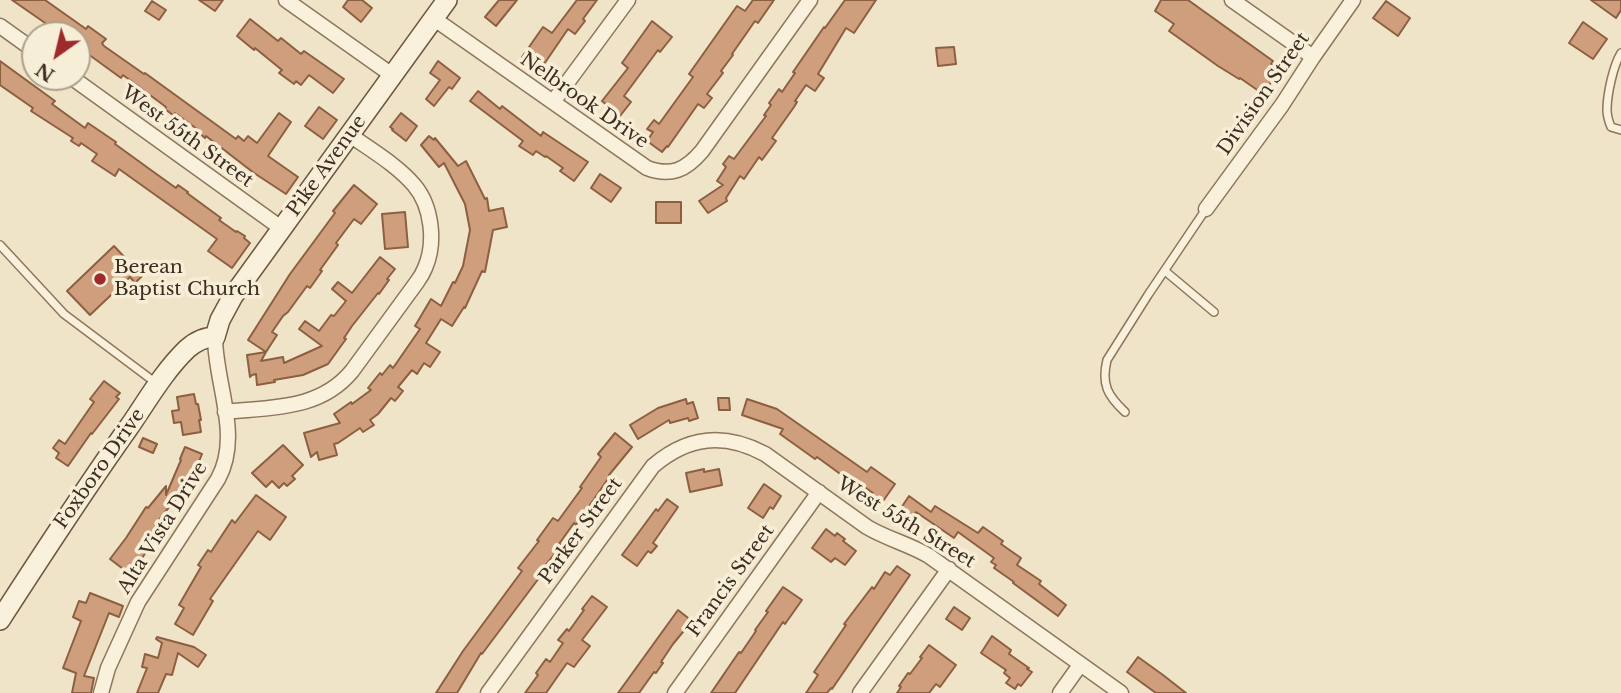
<!DOCTYPE html>
<style>
body{margin:0}
#map{position:relative;width:1621px;height:693px;overflow:hidden;background:#f0e4c8;font-family:"Libre Baskerville",serif}
canvas{display:block}
.north{position:absolute;left:21px;top:21px;width:70px;height:70px;box-sizing:border-box;background:#f7eed8;border:2px solid #ada18e;border-radius:50%;rotate:214deg;font-size:19px;font-weight:700;line-height:28px;text-align:center;color:#3d2e20}
.north::after{content:'';display:block;margin:auto;width:24px;height:32px;background:#9e2a2b;clip-path:polygon(50% 0,100% 100%,50% 72%,0 100%)}
</style>
<div id="map">
<canvas width="1621" height="693"></canvas>
<div class="north">N</div>
</div>
<script>
const context = document.querySelector('canvas').getContext('2d');
context.lineJoin = 'round';
function fill(path, color) { context.fillStyle = color; context.fill(path, 'evenodd'); }
function strokePath(path, color, width, dash) { context.strokeStyle = color; context.lineWidth = width; context.lineCap = dash ? 'butt' : 'round'; context.setLineDash(dash || []); context.stroke(path); }
function label(font, color, halo, rows, align = 'center') {
  context.font = font + ' "Libre Baskerville",serif'; context.lineWidth = 7; context.setLineDash([]); context.textBaseline = 'middle'; context.strokeStyle = halo; context.fillStyle = color; for (const [text, x, y, turn = 0] of rows) {
    context.save(); context.translate(x, y); context.rotate((+turn || 0) * Math.PI / 180); context.textAlign = isNaN(turn) ? turn : align; if (halo) context.strokeText(text, 0, 0); context.fillText(text, 0, 0); context.restore();
  }
}
const building = new Path2D(`
 M12,0H45L86,29L88,26L106,39L102,43L104,46L144,74L145,73L236,139L238,136L244,141L248,136L257,143L279,113L291,122L268,156L298,177L286,194L254,173L206,136L205,138L196,130L197,129L175,113L174,116L165,109L166,107L123,75L121,78L77,46V35H56L46,28L48,25Z
 M199,0H223L215,11Z
 M348,0H362L372,8L361,22L343,7Z
 M499,0H517L496,26L485,17Z
 M577,0H597L583,19L585,21L575,34L568,29L540,70L522,57L543,27L552,33Z
 M753,0H774L758,23L755,21L732,54L733,55L721,71L723,73L707,94L712,98L704,108L698,104L668,147L667,146L662,152L647,141L653,132L647,129L654,120L659,124L693,77L689,74L737,6L745,11Z
 M845,0H876L854,33L846,28L818,74L824,78L815,91L806,85L795,101L797,102L794,107L772,138L776,141L762,160L759,157L744,179L740,176L726,198L727,201L708,213L699,201L723,185L717,181L726,167L723,164L729,156L734,159L766,116L764,115L771,105L769,103L779,89L782,92L795,73L793,72L824,27L825,28Z
 M1161,0H1188L1273,61L1271,64L1280,70L1263,94L1240,78L1239,79L1218,66L1169,31L1174,24L1155,11Z
 M1591,0H1621V10L1616,18Z
 M152,1L166,10L159,20L145,11Z
 M1386,1L1410,18L1398,36L1373,18Z
 M250,19L278,41L281,38L301,54L304,51L344,79L333,93L309,75L301,85L296,81L294,84L279,73L282,70L255,48L254,50L237,36Z
 M652,21L672,37L660,52L658,50L624,96L631,102L620,116L602,101L628,68L622,63Z
 M1583,22L1607,39L1593,59L1569,43Z
 M954,47L956,64L938,66L936,48Z
 M0,61L55,101L52,104L85,128L88,123L116,142L115,144L155,173L176,188L178,185L188,192L187,193L221,218L219,220L236,232L237,231L245,236L244,238L250,243L232,268L208,251L217,239L119,169L115,176L92,161L97,154L81,143L79,146L71,141L73,138L31,111L33,108L0,85Z
 M438,61L460,78L452,89L449,87L434,106L426,99L440,80L430,73Z
 M478,91L500,109L502,106L541,136L543,132L588,162L574,181L560,171L563,168L546,156L545,157L536,151L533,155L519,146L523,141L470,101Z
 M319,107L337,120L323,139L305,126Z
 M401,113L417,126L406,141L392,130L393,129L390,127Z
 M429,136L434,140L435,138L458,166L466,161L485,199L487,198L489,211L503,208L507,227L493,230L485,272L482,271L465,308L464,307L452,326L441,319L426,343L440,352L430,367L424,363L417,374L412,370L398,387L403,391L395,401L391,398L378,414L370,420L374,425L363,432L360,428L338,443L334,444L337,455L319,460L317,452L311,457L304,433L340,423L334,414L351,402L352,404L371,390L368,388L380,373L382,375L390,365L393,368L420,329L415,326L431,299L441,306L453,282L455,283L463,266L470,230L465,204L444,163L439,167L421,145Z
 M600,174L621,188L611,202L591,188Z
 M354,185L377,204L361,224L354,219L336,243L338,245L320,270L322,271L310,288L307,286L288,312L283,316L272,332L277,335L266,352L248,340L290,274L335,213L333,211Z
 M656,202H681V223H656Z
 M405,212L408,247L385,249L382,214Z
 M114,246L142,276L135,283L130,277L90,315L67,291Z
 M380,257L395,269L387,279L389,280L379,294L378,293L352,326L344,338L346,339L328,364L303,375L274,380L275,382L257,385L256,374L252,375L250,377L247,355L266,352L261,361L283,357L284,363L322,346L299,329L305,321L319,331L331,315L334,316L346,301L332,289L338,282L352,293Z
 M104,381L120,393L116,397L119,399L92,434L91,433L68,466L56,458L59,453L53,448L59,440L65,444L94,402L90,399Z
 M194,394L196,404H198L201,420H199L201,432L183,435L181,422L174,423L172,411L179,410L177,397Z
 M718,398H729L730,410H719Z
 M686,399L687,404L693,402L698,418L689,421L688,418L670,423L669,420L638,439L630,425L658,408Z
 M747,399L777,409L867,472L871,467L895,484L881,504L870,496L873,493L856,481L854,484L817,457L815,459L780,434L783,429L742,415Z
 M615,433L632,447L609,475L610,476L576,525L574,523L559,544L562,545L540,572L542,574L482,654L481,653L457,693H436L463,651L522,571L518,568L539,541L537,540L553,518L558,521L582,488L580,487L601,457L598,454Z
 M143,438L157,444L153,453L139,447Z
 M283,445L303,465L292,476L295,479L287,486L284,483L279,488L272,481L266,487L252,473Z
 M185,447L202,454L192,479L161,517L142,549L146,552L131,575L110,559L126,538L146,507L148,508L166,486V495L181,460L180,459Z
 M704,469V472L719,469L722,485L690,492L686,473Z
 M764,484L781,496L773,509L770,507L763,518L748,508Z
 M256,495L286,517L270,540L258,531L210,599L213,601L193,635L175,624L184,608L179,605L201,567L198,565L208,550L211,552L232,520L235,523Z
 M909,496L931,512L935,506L978,533L983,527L1003,541L1001,544L1021,558L1017,565L1041,581L1039,584L1066,605L1058,616L1013,583L1014,582L994,568L996,565L991,562L994,558L958,532L954,538L916,512L911,519L899,511Z
 M667,499L678,507L653,543L657,546L651,553L648,551L637,566L622,555L656,509L658,511Z
 M826,529L835,536L837,533L845,539L843,541L856,551L845,565L835,558L831,562L812,548Z
 M897,566L910,575L832,689L831,688L827,693H806L818,675L814,672L846,625L844,624L872,587L874,589L885,572L890,575Z
 M783,587L802,600L785,624L783,622L735,693H711L739,652L741,653L756,631L755,630L768,612L766,611Z
 M90,593L123,606L119,617L109,613L84,676L94,678L91,693H72L76,673L63,668L81,621L73,617L79,601L86,603Z
 M592,596L607,607L582,640L590,646L574,667L567,663L546,693H525L538,675L536,673L546,659L550,662L563,643L558,640L567,629L569,631L584,610L582,609Z
 M954,607L970,618L962,630L946,619Z
 M678,610L692,621L673,644L661,662L663,663L656,673L654,672L639,693H618Z
 M992,636L1011,650L1009,654L1029,668L1027,669L1032,672L1021,686L1018,684L1015,689L1006,683L1010,678L1004,673L1006,670L981,653Z
 M157,637L194,647L206,655L198,667L178,653L172,675L166,674L158,693H137L147,668L142,667L145,654L158,658L162,643L156,639Z
 M929,645L956,665L940,687L936,684L929,693H897L901,687L899,686L908,673L910,674L922,658L920,657Z
 M1138,657L1163,675L1186,693H1156L1127,672Z`);
const lane = new Path2D(`
 M1621,53C1613,66 1607,95 1607,110C1607,116 1609,122 1611,127L1621,130
 M0,245L64,314L156,383
 M1165,271L1214,312
 M1125,412C1108,396 1101,385 1107,360L1148,295L1206,209`);
const street = new Path2D(`
 M286,0L392,75
 M1232,0L1313,57
 M433,18L647,168C671,177 686,170 702,151L810,0
 M0,26L35,51
 M71,77L281,228
 M553,102L628,0
 M1206,209L1282,105L1313,57L1353,0
 M225,412C272,407 320,410 352,371L417,282C420,278 423,273 425,268C436,243 432,206 414,185C397,165 371,150 350,135
 M101,693L108,668L138,602L218,479C242,436 215,383 215,337
 M488,693L653,466C688,436 724,432 765,454L867,527C887,539 909,544 929,556L1121,693
 M675,693L819,492
 M860,693L949,569
 M1060,693L1080,665`);
const secondary = new Path2D(`
 M0,620C42,555 84,490 129,427C147,401 164,371 187,349C196,341 204,337 215,337L220,320L233,296L447,0`);
const markers = [
 [100,279,7,"#9e2a2b"]
];
const streetNames = [
 ["Division Street",1264,94,-55],
 ["Nelbrook Drive",584,101,35],
 ["West 55th Street",187,137,36],
 ["Pike Avenue",327,166,-54],
 ["Foxboro Drive",100,469,-55],
 ["West 55th Street",906,523,31],
 ["Alta Vista Drive",163,528,-58],
 ["Parker Street",581,531,-54],
 ["Francis Street",731,581,-54]
];
const poiNames = [
 ["Berean",114,268],
 ["Baptist Church",114,290]
];
fill(building, '#cf9f7d');
strokePath(building, '#8d5f41', 2);
strokePath(lane, '#8d765c', 10);
strokePath(street, '#8d765c', 17);
strokePath(secondary, '#6f573f', 22);
strokePath(lane, '#faf1dc', 7);
strokePath(street, '#faf1dc', 14);
strokePath(secondary, '#faf1dc', 19);
for (const [x, y, r, color] of markers) { const dot = new Path2D(); dot.arc(x, y, r, 0, 2 * Math.PI); context.fillStyle = color; context.fill(dot); strokePath(dot, '#f7eed8', 2.5); }
label('19px', '#3d2e20', '#f7eed8', streetNames);
label('19px', '#3d2e20', '#f7eed8', poiNames, 'left');
</script>
